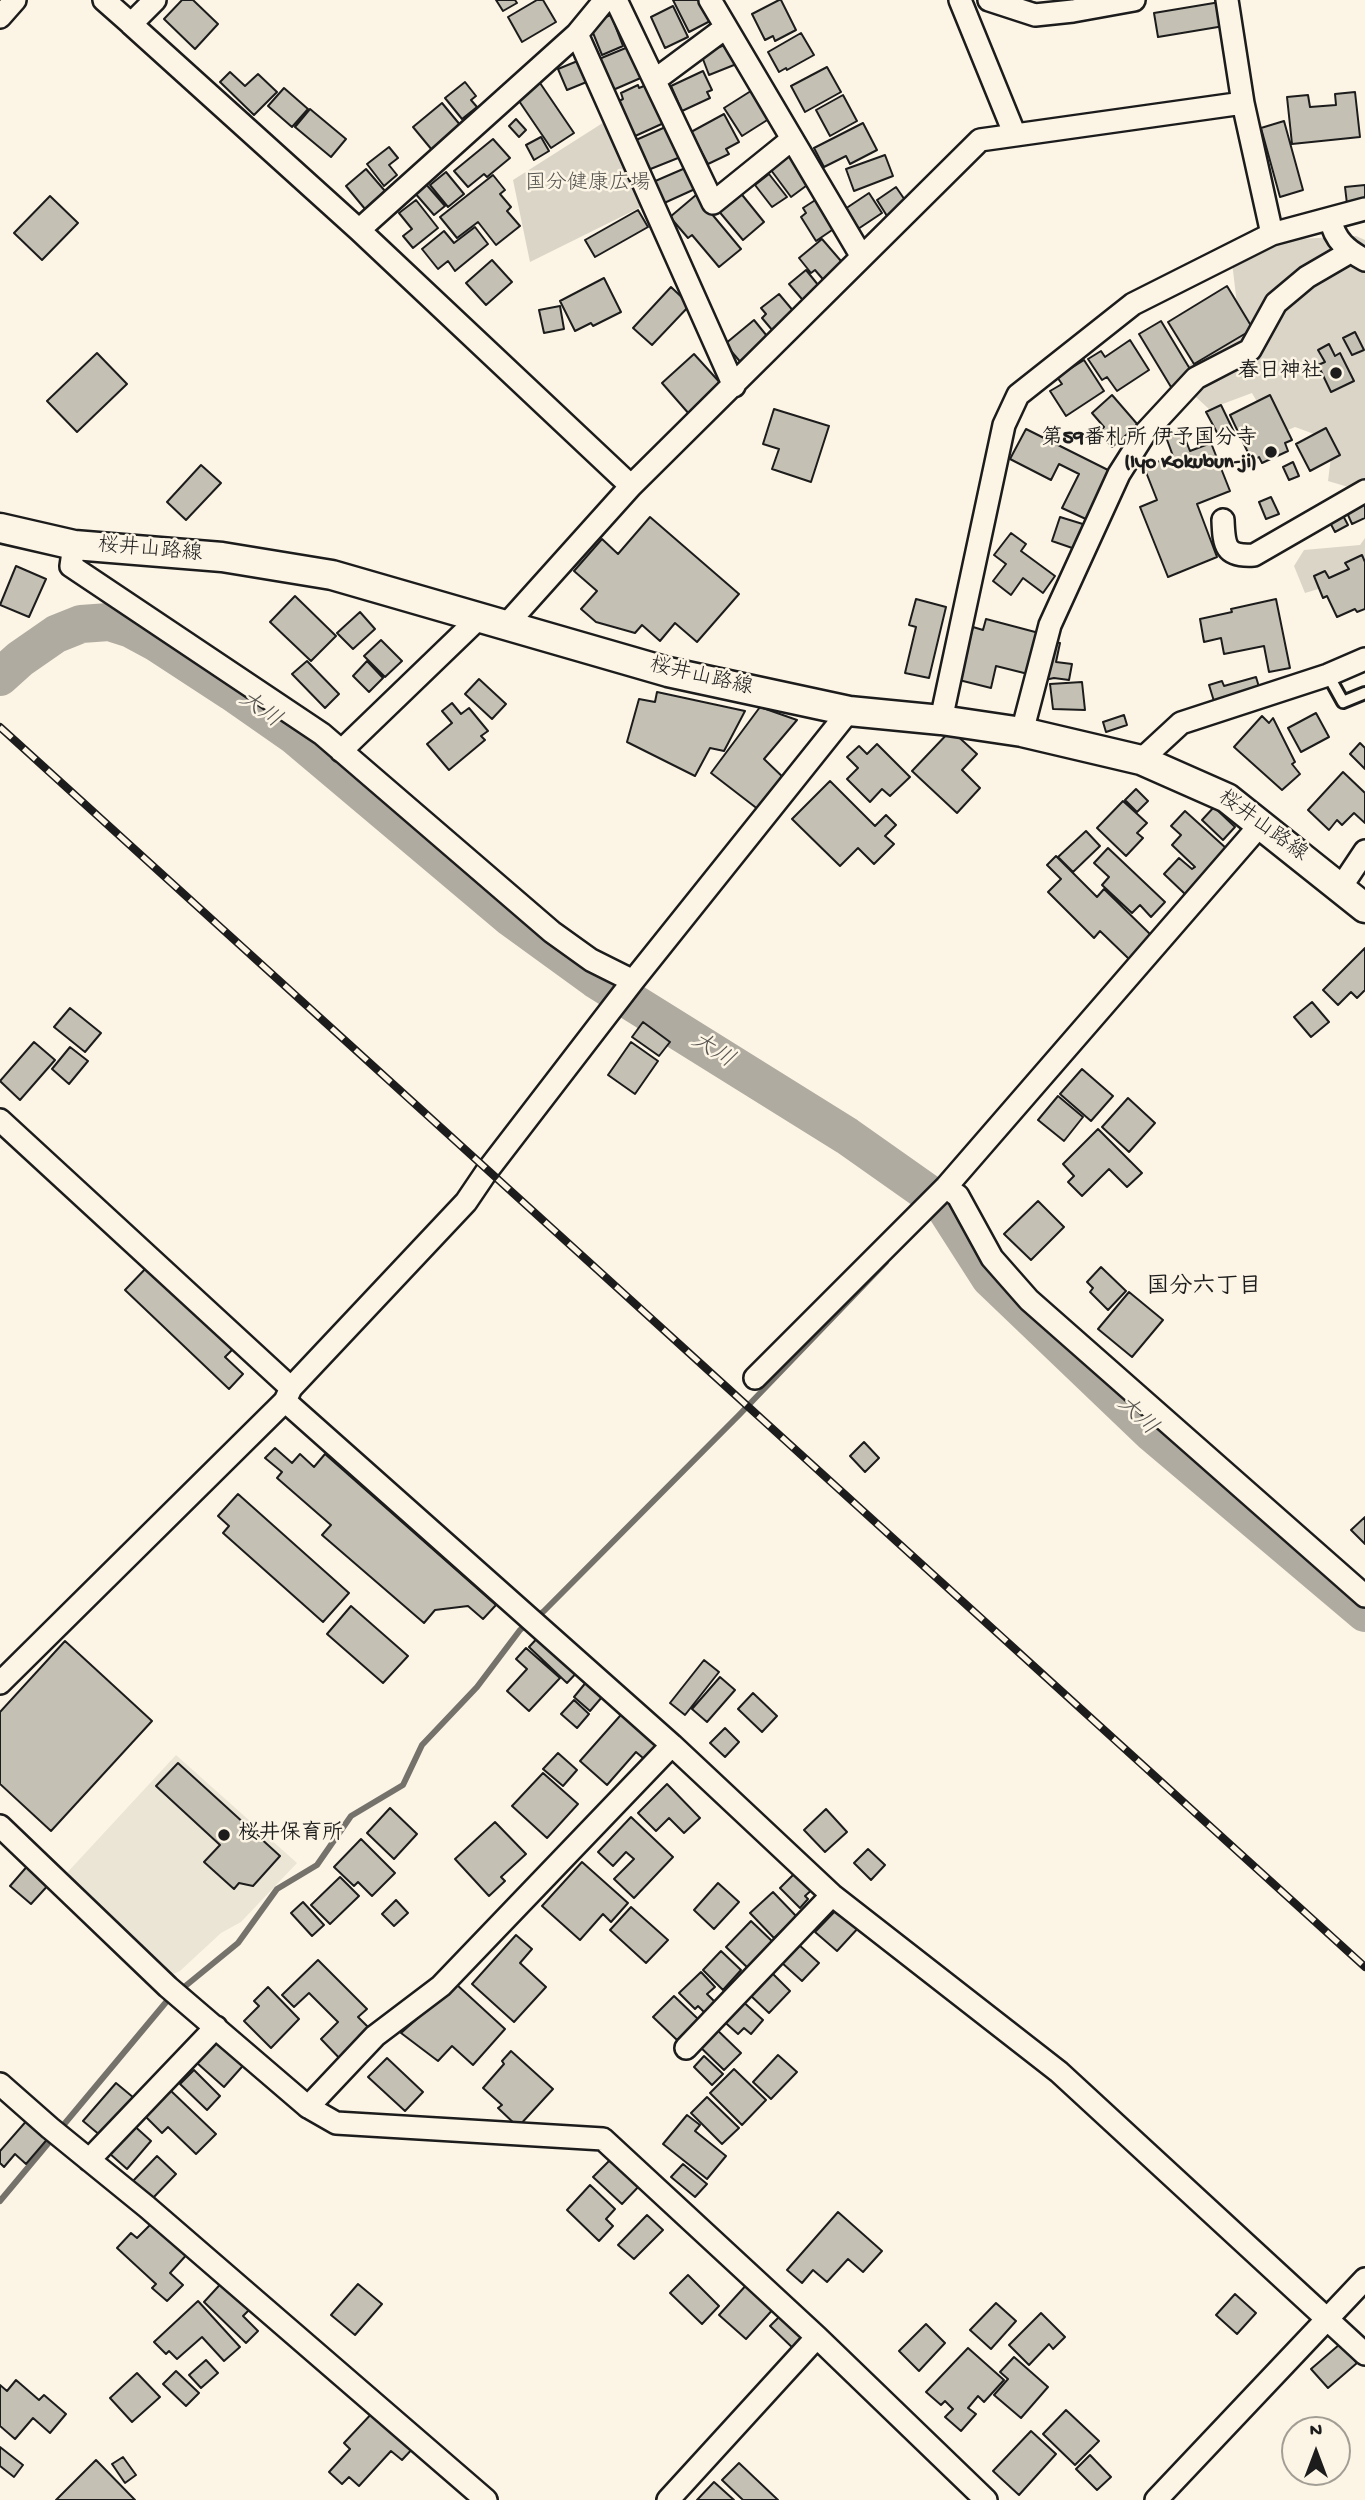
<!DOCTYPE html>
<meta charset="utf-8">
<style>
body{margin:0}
#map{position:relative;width:1365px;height:2500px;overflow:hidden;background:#fcf5e5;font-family:"Gochi Hand",sans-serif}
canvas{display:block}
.north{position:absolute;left:1281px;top:2416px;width:70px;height:70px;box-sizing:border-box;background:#fcf5e5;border:2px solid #a29e95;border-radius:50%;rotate:0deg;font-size:19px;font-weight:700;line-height:28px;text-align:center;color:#1c1c1c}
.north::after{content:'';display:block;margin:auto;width:24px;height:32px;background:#1c1c1c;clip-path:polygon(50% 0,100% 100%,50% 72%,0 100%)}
</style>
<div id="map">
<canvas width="1365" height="2500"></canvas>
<div class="north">N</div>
</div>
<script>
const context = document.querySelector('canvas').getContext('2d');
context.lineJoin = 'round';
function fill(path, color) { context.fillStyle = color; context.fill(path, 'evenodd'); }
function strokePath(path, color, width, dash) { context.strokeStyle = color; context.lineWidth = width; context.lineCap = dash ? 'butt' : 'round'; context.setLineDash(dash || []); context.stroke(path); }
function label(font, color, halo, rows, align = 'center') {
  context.font = font + ' "Gochi Hand","Klee One",sans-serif'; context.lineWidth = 5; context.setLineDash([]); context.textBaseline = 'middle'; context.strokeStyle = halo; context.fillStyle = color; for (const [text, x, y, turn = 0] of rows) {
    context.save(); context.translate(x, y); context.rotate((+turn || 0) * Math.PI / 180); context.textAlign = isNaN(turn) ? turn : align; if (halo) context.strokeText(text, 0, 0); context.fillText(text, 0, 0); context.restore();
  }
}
const built = new Path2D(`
 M176,1755L297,1863L241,1922L221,1933L180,1971L169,1976L65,1875Z`);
const green = new Path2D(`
 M609,119L647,204L530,262L513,180Z
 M1356,236L1365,240V492L1328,481L1333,441L1295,427L1276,435L1252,393L1209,409L1173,376L1240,330L1232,262L1279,240Z
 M1365,538V575L1305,593L1294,566L1304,550L1360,545Z`);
const stream = new Path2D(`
 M0,2201L167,2001L238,1943L277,1889L317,1865L351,1816L403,1785L422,1745L477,1687L520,1630L544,1611L739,1415L886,1262`);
const river = new Path2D(`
 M0,677L20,659L56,634L81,624L109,622L131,629L157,643L232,692L295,736L511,918L595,979L847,1136L942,1203L990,1278L1152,1433L1365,1613`);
const building = new Path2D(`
 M182,0H193L218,24L195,49L164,19Z
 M496,0H515L517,3L503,11Z
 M537,0H543L556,22L522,42L508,17Z
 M673,0H707L716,18L689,32Z
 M779,0H781L796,30L775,41L773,36L765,40L752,14Z
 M1220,2L1224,26L1158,37L1154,13Z
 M673,6L688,37L665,48L651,17Z
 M611,15L623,46L602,55L589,23Z
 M801,33L814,55L787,70L786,68L779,72L768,52Z
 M730,43L739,63L709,75L701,54Z
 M633,45L643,77L613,90L599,59Z
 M580,60L589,81L567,90L558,69Z
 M827,67L841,92L805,112L791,86Z
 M703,71L712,90L707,92L710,98L682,111L671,86Z
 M230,72L245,86L258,74L277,92L254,115L220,82Z
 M465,82L476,96L471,100L477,107L462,119L445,98Z
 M540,83L574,133L551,148L517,98Z
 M649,84L666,122L633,137L617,102L623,99L621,93L638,85L639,88Z
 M284,88L308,109L292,127L268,106Z
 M754,89L772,117L742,136L724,108Z
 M1355,92L1360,137L1292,144L1287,97L1308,95L1310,107L1336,105L1335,94Z
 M843,95L857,121L830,136L816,110Z
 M442,103L461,126L432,150L413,127Z
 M310,109L346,139L331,157L295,127Z
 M724,114L739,142L726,149L729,154L708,164L691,132Z
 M516,119L526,130L519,137L509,126Z
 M1284,121L1303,190L1280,197L1261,128Z
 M863,123L877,150L850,164L846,156L824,167L814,148Z
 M670,125L683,156L648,170L636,140Z
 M541,137L549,151L534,160L526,145Z
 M493,139L510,158L487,177L484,174L468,187L454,171Z
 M389,147L398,158L389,165L397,175L384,186L367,164Z
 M790,155L810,183L791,197L768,166L780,162Z
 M885,155L893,176L854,191L846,169Z
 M690,166L695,189L662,204L653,182Z
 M366,169L385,191L365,209L346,186Z
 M446,172L464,194L448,207L430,185Z
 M769,174L787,197L772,207L755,185Z
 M493,175L505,190L500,194L511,207L507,211L520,226L496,245L478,222L457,238L440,217Z
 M425,183L445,206L434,215L414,192Z
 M1365,185V203L1347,204L1345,187Z
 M896,187L907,203L887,216L877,200Z
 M739,191L764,222L743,240L717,209Z
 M869,193L882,213L858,229L845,209Z
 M696,195L741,249L719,267L692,235L688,238L670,217Z
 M50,196L78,223L42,260L14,233Z
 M820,197L838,226L816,241L801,217L806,213L803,208Z
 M416,200L438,228L413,248L403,236L412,229L399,213Z
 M638,210L648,227L595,257L585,240Z
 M475,227L488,244L455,271L448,261L438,269L422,249L444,231L454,243Z
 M822,239L847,268L827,284L815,270L811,273L799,258Z
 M492,260L512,282L486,305L466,283Z
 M806,270L823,291L807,305L789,284Z
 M604,278L621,312L593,326L591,323L575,331L560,301Z
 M1227,286L1253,329L1194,364L1168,322Z
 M671,287L690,305L652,345L633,328Z
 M779,294L800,319L778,337L762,318L766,314L761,308Z
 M560,306L564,329L544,333L539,310Z
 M754,320L771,341L743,365L725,344Z
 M1161,321L1193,374L1171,387L1139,334Z
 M1355,332L1364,350L1352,355L1343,338Z
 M1130,340L1149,370L1117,391L1107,377L1102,380L1088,359L1101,351L1105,357Z
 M1329,344L1335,356L1340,353L1354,381L1331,392L1318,365L1325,362L1318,350Z
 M97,353L127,384L77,432L47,401Z
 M694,354L723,386L690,415L662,383Z
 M1084,360L1104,391L1066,416L1050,391L1062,384L1057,377Z
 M1112,395L1138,425L1112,447L1099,432L1104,427L1092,413Z
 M1270,395L1292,440L1285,443L1288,451L1262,463L1259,457L1252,461L1230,415Z
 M1221,405L1235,434L1221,440L1206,412Z
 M774,409L829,426L811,482L772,469L779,449L763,444Z
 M1326,428L1340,455L1310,471L1296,444Z
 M1026,429L1112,472L1088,520L1062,508L1079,474L1059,464L1051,480L1010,459Z
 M1182,431L1190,451L1211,443L1230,491L1197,504L1217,557L1168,577L1140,507L1157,500L1144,467L1173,456L1166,437Z
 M1293,462L1299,476L1289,480L1283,467Z
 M201,465L221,483L186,520L167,502Z
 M1365,496V518L1352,524L1344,506Z
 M1271,497L1279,514L1266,519L1259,502Z
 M1339,508L1348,525L1335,532L1326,515Z
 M650,517L739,594L697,642L675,623L660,641L642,625L635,633L596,622L581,609L597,591L574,571L602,539L618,554Z
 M1060,517L1086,525L1078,550L1052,541Z
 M1011,533L1026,544L1021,551L1055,576L1043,593L1023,578L1011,595L993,581L1006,564L994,555Z
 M1362,555L1365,562V609L1357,612L1355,609L1337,617L1327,596L1323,598L1314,576L1325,571L1329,578L1349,569L1345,563Z
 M16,566L46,579L29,617L0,605Z
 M295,596L336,636L311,661L270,622Z
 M916,599L946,607L929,678L905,673L916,627L909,625Z
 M1276,599L1290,668L1269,672L1264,646L1224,654L1221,638L1204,642L1200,619L1232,612L1231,609Z
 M360,612L375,629L353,649L337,633Z
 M986,619L1039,633L1028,674L996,666L991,688L959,680L973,627L983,630Z
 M381,640L402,661L385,677L364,656Z
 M1047,641L1060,643L1056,662L1072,664L1069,680L1054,678L1040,681Z
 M307,661L339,694L325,708L292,674Z
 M367,661L383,678L369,692L353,676Z
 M1256,677L1262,697L1217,711L1209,685L1222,681L1224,686Z
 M479,679L506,704L492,719L465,694Z
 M1082,682L1085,710L1053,709L1050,684Z
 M657,692L745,711L724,751L710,748L695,776L627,742L639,699L655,702Z
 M452,703L461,714L469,708L488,731L481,736L485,740L449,770L427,744L452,723L442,711Z
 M760,707L797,720L764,759L787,781L759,810L711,773Z
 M1316,713L1329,737L1301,752L1288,728Z
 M1124,715L1127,725L1106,732L1103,722Z
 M1262,716L1269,723L1273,718L1295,762L1292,764L1300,774L1282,790L1234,747Z
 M951,730L977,754L962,770L980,788L957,813L912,771Z
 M1360,743L1365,748V769L1350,754Z
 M877,744L910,777L890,796L882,789L870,802L847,779L858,768L847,757L859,746L867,754Z
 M1343,772L1365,793V823L1354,813L1342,825L1337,820L1329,830L1308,810Z
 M830,781L875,826L886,815L896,825L885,836L894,844L874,864L858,848L840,866L792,819Z
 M1136,789L1148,801L1137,812L1125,800Z
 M1123,801L1147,823L1137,833L1143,838L1126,856L1097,828Z
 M1214,807L1235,827L1223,840L1202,820Z
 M1185,811L1227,849L1185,894L1164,874L1179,858L1192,869L1195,867L1172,845L1181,835L1171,826Z
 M1086,831L1100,846L1073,872L1058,857Z
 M1108,848L1165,902L1151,917L1140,905L1132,913L1102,885L1109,877L1094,863Z
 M1056,856L1097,897L1104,889L1152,936L1129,959L1100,931L1094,938L1048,892L1061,879L1047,865Z
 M1365,948V990L1357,998L1351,992L1338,1005L1323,990Z
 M1312,1002L1329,1022L1311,1037L1294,1017Z
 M70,1008L101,1033L85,1052L54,1027Z
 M643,1022L670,1042L659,1056L632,1037Z
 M34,1042L55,1060L20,1100L0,1081Z
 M631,1042L658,1061L635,1094L608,1075Z
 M70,1047L88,1061L69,1084L52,1069Z
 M1082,1069L1113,1096L1091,1121L1060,1094Z
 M1058,1096L1083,1117L1064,1141L1038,1120Z
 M1128,1098L1155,1123L1129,1152L1102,1127Z
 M1098,1129L1142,1173L1127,1187L1109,1169L1082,1196L1068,1182L1074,1176L1063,1164Z
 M1038,1201L1064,1227L1031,1260L1004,1234Z
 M149,1265L235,1347L225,1357L243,1374L229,1389L125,1290Z
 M1101,1267L1126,1291L1108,1310L1090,1292L1093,1288L1087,1282Z
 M1129,1292L1163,1320L1132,1357L1098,1329Z
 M864,1442L879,1458L865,1472L850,1456Z
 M275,1448L292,1463L300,1454L314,1467L325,1454L496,1605L483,1619L468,1606L435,1610L424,1623L322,1535L331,1525L277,1478L282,1472L265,1458Z
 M238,1494L349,1593L323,1622L223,1533L229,1526L218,1516Z
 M1365,1517V1544L1351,1530Z
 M351,1606L408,1656L383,1683L327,1634Z
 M543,1632L581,1668L567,1683L529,1647Z
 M65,1641L152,1721L51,1831L0,1784V1712Z
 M526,1648L560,1678L529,1711L507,1691L527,1669L516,1659Z
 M704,1660L719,1672L685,1715L670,1703Z
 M592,1675L608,1690L590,1711L574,1697Z
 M720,1677L735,1690L707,1722L692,1709Z
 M753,1693L777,1716L762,1732L738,1709Z
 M574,1700L589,1714L577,1728L561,1714Z
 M627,1708L668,1745L650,1764L636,1752L607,1785L580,1761Z
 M725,1728L739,1742L725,1757L710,1743Z
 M558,1753L577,1770L563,1786L543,1769Z
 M178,1763L280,1856L253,1886L239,1883L234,1889L204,1862L220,1845L156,1786Z
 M543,1773L578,1804L547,1838L512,1806Z
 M667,1784L700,1818L684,1833L669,1818L656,1831L638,1813Z
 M390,1808L417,1834L394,1859L367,1833Z
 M826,1809L847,1832L825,1852L804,1830Z
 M631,1817L673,1857L634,1898L614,1879L634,1859L626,1852L613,1866L598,1852Z
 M495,1822L526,1854L501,1877L505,1881L489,1896L455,1859Z
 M361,1839L395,1873L372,1896L358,1882L354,1886L334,1867Z
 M868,1849L885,1865L871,1880L854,1863Z
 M582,1862L628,1903L611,1922L603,1914L580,1940L542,1906Z
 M30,1863L51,1882L31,1904L10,1886Z
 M799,1869L816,1886L805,1896L808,1899L800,1908L780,1888Z
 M340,1877L359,1896L330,1924L311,1905Z
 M718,1883L739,1902L714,1929L694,1910Z
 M773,1892L797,1917L774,1938L750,1913Z
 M396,1900L408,1913L394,1926L382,1914Z
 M303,1902L324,1925L312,1936L291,1913Z
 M631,1907L668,1940L646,1963L610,1930Z
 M839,1907L860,1926L837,1951L815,1932Z
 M751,1921L774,1943L749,1969L726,1947Z
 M516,1935L532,1949L520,1963L546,1987L514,2022L472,1984Z
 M798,1944L819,1963L802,1981L781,1962Z
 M721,1951L741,1970L723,1990L703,1970Z
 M318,1960L367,2009L358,2017L375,2034L345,2064L321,2039L338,2022L309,1993L294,2007L282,1995Z
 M770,1971L790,1991L769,2013L749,1994Z
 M701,1972L715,1987L707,1994L717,2004L707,2015L698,2006L695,2009L679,1993Z
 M456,1984L505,2029L473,2065L452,2046L438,2061L401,2033Z
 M268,1987L299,2019L271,2048L244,2021L259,2006L254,2001Z
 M674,1996L698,2019L677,2040L653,2017Z
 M738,1997L763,2020L751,2034L744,2028L738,2034L719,2017Z
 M712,2025L741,2053L724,2070L695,2042Z
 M221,2036L248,2060L224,2087L197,2063Z
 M511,2051L553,2089L518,2127L498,2108L502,2105L483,2088L504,2064L502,2061Z
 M778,2055L797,2072L771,2099L753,2082Z
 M704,2056L723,2074L712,2085L694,2067Z
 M387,2058L423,2092L405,2111L368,2077Z
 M734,2069L766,2100L742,2125L710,2093Z
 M194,2070L220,2096L207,2110L180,2084Z
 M116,2083L134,2098L101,2136L83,2121Z
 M170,2090L216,2134L196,2154L168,2127L162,2133L145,2116Z
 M707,2097L739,2128L722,2144L691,2113Z
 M687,2115L700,2125L695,2131L726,2156L707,2179L663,2144Z
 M29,2118L50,2136L26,2164L15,2154L4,2167L0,2163V2151Z
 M130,2122L151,2141L127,2169L109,2153Z
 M157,2156L176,2174L152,2199L133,2181Z
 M614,2156L642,2183L622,2204L593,2177Z
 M683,2164L707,2184L695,2197L671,2177Z
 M590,2185L615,2209L606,2219L613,2226L599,2241L567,2210Z
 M838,2212L882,2251L863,2272L848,2259L827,2282L813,2270L802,2283L787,2270Z
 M647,2215L663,2230L634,2259L618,2245Z
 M151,2224L160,2232L165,2227L190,2251L170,2273L183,2285L167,2301L152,2288L156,2284L117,2248L131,2233L137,2238Z
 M688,2275L719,2306L702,2324L670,2293Z
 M227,2277L255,2304L243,2316L258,2331L246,2343L204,2302Z
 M749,2282L776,2306L746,2339L719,2315Z
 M358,2284L382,2304L355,2335L331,2315Z
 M1235,2294L1256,2313L1237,2334L1216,2315Z
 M198,2301L240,2347L224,2361L202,2337L177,2359L169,2351L166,2354L154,2342Z
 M996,2303L1016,2321L991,2349L970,2330Z
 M785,2311L812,2336L797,2352L770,2326Z
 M1041,2313L1065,2337L1053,2349L1049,2344L1029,2365L1009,2345Z
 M926,2324L945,2343L919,2371L899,2351Z
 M1340,2344L1357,2363L1328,2388L1311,2369Z
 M968,2348L1004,2380L984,2402L978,2396L968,2408L976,2414L961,2431L945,2417L953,2409L945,2401L941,2405L926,2392Z
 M1014,2357L1048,2387L1021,2418L994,2395L1008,2379L1000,2372Z
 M206,2360L218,2373L201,2388L189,2375Z
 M176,2371L199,2393L186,2406L163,2384Z
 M137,2373L160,2397L132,2422L110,2398Z
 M16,2380L39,2400L44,2395L66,2414L50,2433L33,2418L15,2439L0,2426V2385L7,2391Z
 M375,2410L415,2446L402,2460L391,2451L359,2486L349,2477L342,2484L329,2472L350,2449L344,2443Z
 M1066,2410L1099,2441L1075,2465L1043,2434Z
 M1031,2431L1056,2454L1019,2495L993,2471Z
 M0,2447L23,2465L14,2477L0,2466Z
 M1090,2455L1111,2477L1097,2490L1076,2469Z
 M123,2457L136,2475L125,2483L112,2464Z
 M96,2460L135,2500H56Z
 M739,2463L778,2500H743L722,2480Z
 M714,2482L734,2500H697Z`);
const lane = new Path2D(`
 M1328,675L1343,702L1365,693`);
const street = new Path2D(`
 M104,0L138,30
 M155,0L131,24L359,230L631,486
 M616,0L713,203L791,140
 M710,0L862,257
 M960,0L1015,135
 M989,0L1035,15L1073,11L1134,0
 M1227,0L1243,103L1272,234
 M0,17L15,0
 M577,34L734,386
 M655,80L725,28
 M1331,220C1334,240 1348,251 1365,260
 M359,230L577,34L605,0
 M1223,520C1224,546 1225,557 1254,555L1365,491
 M74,545L71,566L322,734L552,932L591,960L633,981
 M507,624L631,486L980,140L1243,103
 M941,720L1004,425L1018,395L1133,304L1272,234L1365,209
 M1022,732L1050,625L1119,474L1145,433L1196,378L1250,350L1276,303L1307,277L1350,252
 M341,751L480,617
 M1141,760L1181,723L1328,675L1365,659
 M1341,887L1365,851
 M0,1120L291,1388
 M946,1187L958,1196L992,1258L1029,1300L1365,1596
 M755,1378L946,1187L1261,824
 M285,1401L672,1745L832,1895L1059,2072L1365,2354
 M0,1683L285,1401L291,1388L466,1202L487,1171L633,981L849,711
 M0,1826L168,1987L308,2107L336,2123L603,2139L817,2337L986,2500
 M686,2048L832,1895
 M0,2084L50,2128L147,2207L486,2500
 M308,2107L375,2036L441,1986L672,1745
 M89,2160L216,2027
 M668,2500L817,2337
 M1156,2500L1365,2279`);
const secondary = new Path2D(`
 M0,528L74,545L222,557L332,575L668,672L849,711L941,720L1022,732L1141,760L1227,798L1365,908`);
const rail = new Path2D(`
 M0,727L1365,1967`);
const markers = [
 [1336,373,7,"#1c1c1c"],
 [1271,452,7,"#1c1c1c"],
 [224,1835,7,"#1c1c1c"]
];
const parkNames = [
 ["国分健康広場",588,185]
];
const poiNames = [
 ["春日神社",1322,373],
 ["第59番札所 伊予国分寺",1257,440],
 ["(Iyo Kokubun-ji)",1257,464],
 ["桜井保育所",238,1835,"left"]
];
const streetNames = [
 ["桜井山路線",150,551,5],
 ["桜井山路線",701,678,13],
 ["桜井山路線",1262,827,36]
];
const waterNames = [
 ["大川",259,711,35],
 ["大川",712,1052,32],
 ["大川",1136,1417,43]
];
const neighbourhoodNames = [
 ["国分六丁目",1204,1288]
];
fill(built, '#ebe5d6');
fill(green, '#dbd5c8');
strokePath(stream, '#75726c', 6);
strokePath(river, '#b0aba1', 38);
fill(building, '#c4c0b3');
strokePath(building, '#1c1c1c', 2);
strokePath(lane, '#1c1c1c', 16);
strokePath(street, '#1c1c1c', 26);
strokePath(secondary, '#1c1c1c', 33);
strokePath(lane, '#fcf5e5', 10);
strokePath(street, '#fcf5e5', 21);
strokePath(secondary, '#fcf5e5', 28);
strokePath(rail, '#1c1c1c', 8);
strokePath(rail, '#fcf5e5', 5, [16]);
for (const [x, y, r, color] of markers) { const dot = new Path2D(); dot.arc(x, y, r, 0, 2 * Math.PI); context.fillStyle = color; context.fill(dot); strokePath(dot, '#fcf5e5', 2.5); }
label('21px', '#555450', '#fcf5e5', parkNames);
label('bold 21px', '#1c1c1c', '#fcf5e5', poiNames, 'right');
label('21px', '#1c1c1c', '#fcf5e5', streetNames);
label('italic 23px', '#575551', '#fcf5e5', waterNames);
label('bold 23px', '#1c1c1c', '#fcf5e5', neighbourhoodNames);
</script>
